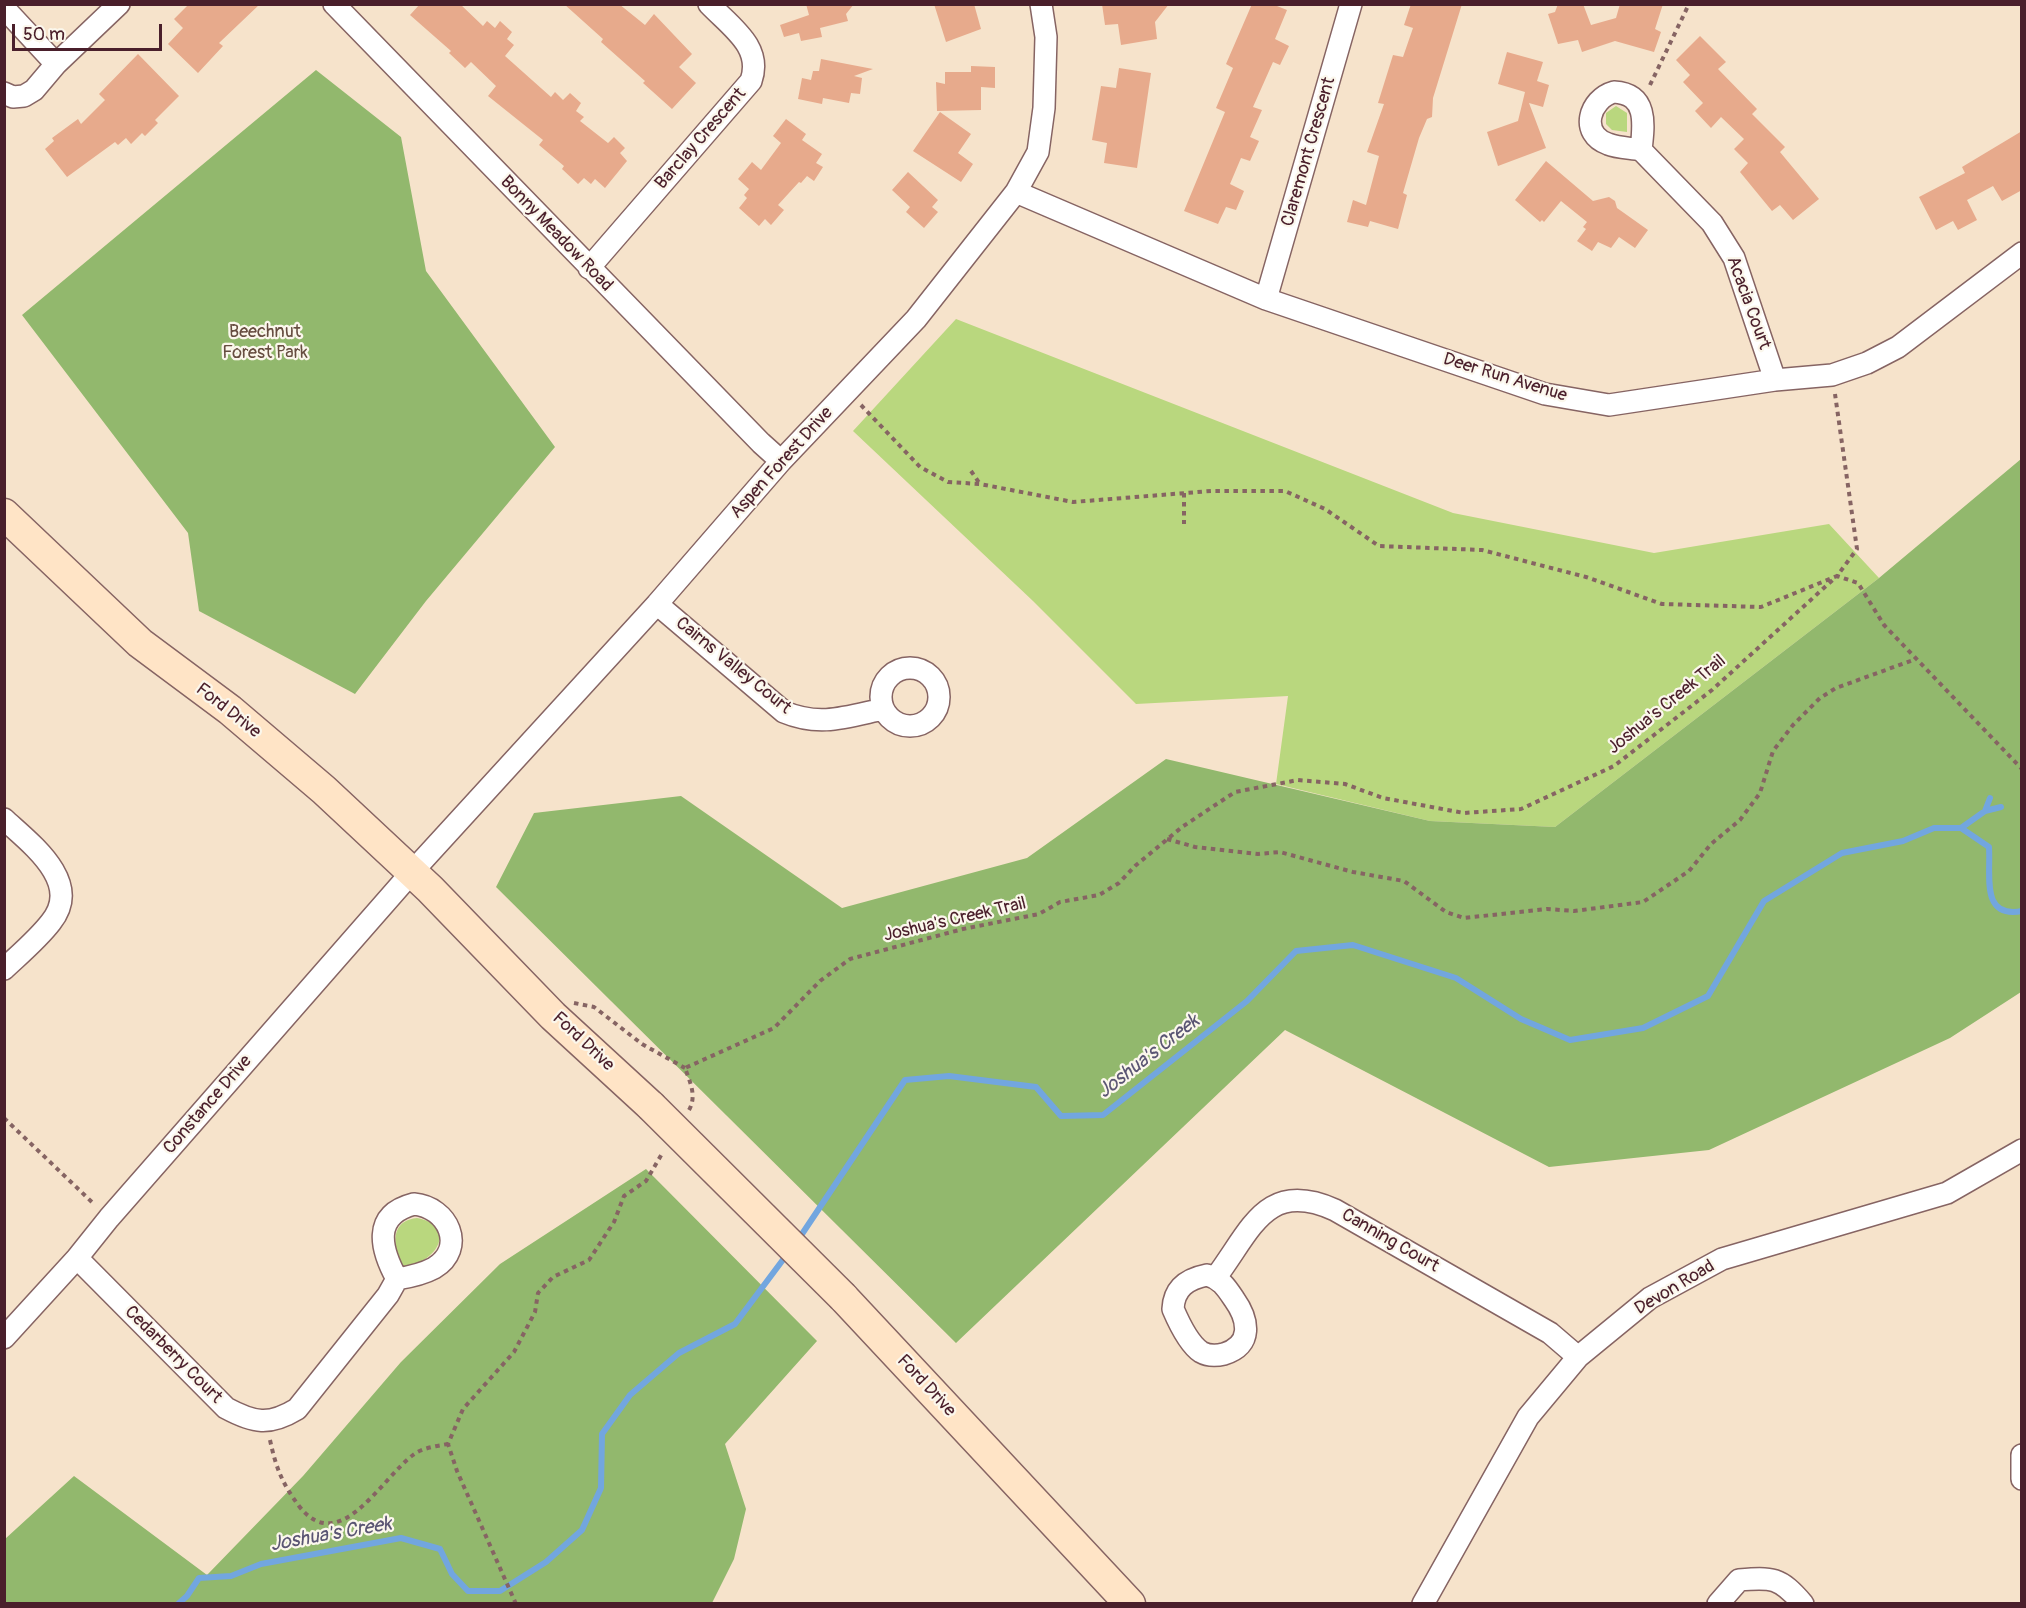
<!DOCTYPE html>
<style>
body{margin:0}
#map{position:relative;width:2026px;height:1608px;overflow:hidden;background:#f6e3cb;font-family:Pangolin,sans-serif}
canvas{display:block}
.frame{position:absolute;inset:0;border:6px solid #4a1f2b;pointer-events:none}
.scale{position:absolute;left:12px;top:24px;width:150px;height:27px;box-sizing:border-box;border:3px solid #4a1f2b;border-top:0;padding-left:8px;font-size:18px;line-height:21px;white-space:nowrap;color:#4a1f2b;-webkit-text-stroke:4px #fbf7ec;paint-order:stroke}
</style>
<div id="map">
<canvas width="2026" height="1608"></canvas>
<div class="frame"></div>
<div class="scale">50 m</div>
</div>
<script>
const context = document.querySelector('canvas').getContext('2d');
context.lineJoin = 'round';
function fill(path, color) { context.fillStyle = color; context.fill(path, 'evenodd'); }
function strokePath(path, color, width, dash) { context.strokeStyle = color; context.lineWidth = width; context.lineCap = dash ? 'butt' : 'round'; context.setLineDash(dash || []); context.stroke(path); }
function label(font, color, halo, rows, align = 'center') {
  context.font = font + ' Pangolin,sans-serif'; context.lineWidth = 4.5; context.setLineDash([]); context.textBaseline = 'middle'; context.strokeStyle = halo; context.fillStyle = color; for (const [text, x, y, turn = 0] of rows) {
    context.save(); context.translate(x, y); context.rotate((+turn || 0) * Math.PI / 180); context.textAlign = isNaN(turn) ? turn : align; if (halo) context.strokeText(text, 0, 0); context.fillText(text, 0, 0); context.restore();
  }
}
const green = new Path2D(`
 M1616,106L1627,113V132L1612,130L1606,124V113Z
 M956,319L1453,513L1654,553L1829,524L1879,578L1555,827L1430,821L1276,784L1288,696L1136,704L1033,601L853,431Z
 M417,1218C457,1225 439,1262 404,1267C400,1263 400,1260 398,1254C392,1236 396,1220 417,1218Z`);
const forest = new Path2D(`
 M316,70L401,137L426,271L555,447L426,601L355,694L199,611L188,533L22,315Z
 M2021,459V992L1950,1038L1709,1150L1549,1167L1285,1030L956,1343L496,887L534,813L681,796L842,908L1027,858L1166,759L1430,821L1555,827L1879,578Z
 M646,1169L817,1341L725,1444L746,1509L734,1559L712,1603H5V1539L74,1476L207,1575L303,1476L401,1362L500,1264Z`);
const stream = new Path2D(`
 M1985,811L2001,807
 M1961,828L1985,811L1990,798
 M798,1240L905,1080L949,1076L1036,1087L1061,1116L1103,1115L1247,1001L1296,951L1353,945L1456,978L1521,1019L1570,1040L1643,1028L1708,996L1764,901L1842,853L1903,841L1934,828H1961L1989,847C1991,875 1980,919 2022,911
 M178,1604L187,1596L199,1578L231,1576L261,1564L401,1538L440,1549L452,1574L468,1591H500L546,1562L582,1530L601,1488L602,1434L630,1395L679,1353L735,1324L788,1253`);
const building = new Path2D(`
 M189,4H260L219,43L223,46L198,73L168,44L183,28L174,19Z
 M420,4H460L483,26L487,21L495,28L500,21L512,32L507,39L514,45L505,56L551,97L555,92L563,100L570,93L581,103L576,111L584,117L580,121L608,143L614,137L625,148L620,153L627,161L605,188L595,179L591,184L584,178L578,184L562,169L564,166L539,145L543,140L488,96L496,86L471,62L465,68L449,53L451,51L410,15Z
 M564,4H619L645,25L654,14L692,54L679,67L696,83L672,109L643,83L645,81L601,42L603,39Z
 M806,4H854L846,14L848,21L820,28L822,37L801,41L799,33L784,37L780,25L809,15Z
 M934,4H974L981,29L946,42Z
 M1102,4H1169L1155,22L1157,39L1121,45L1118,24L1105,25Z
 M1252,4H1272L1287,10L1275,39L1289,46L1280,65L1273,62L1253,107L1262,110L1250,137L1259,141L1250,161L1241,158L1230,184L1244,191L1236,210L1226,207L1218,224L1184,211L1225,112L1216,108L1233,68L1226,64Z
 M1411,4H1462L1433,98L1432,117L1427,119L1419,138L1403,193L1407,195L1398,229L1370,221L1368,227L1347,222L1353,200L1366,205L1379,156L1367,152L1384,104L1378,103L1393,55L1403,57L1413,28L1404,25Z
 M1558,4H1583L1591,25L1616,18L1620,4H1663L1655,29L1661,32L1654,52L1615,41L1582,52L1578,40L1558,44L1548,14L1555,12Z
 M1700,36L1726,62L1718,69L1757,109L1752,114L1785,147L1780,152L1819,199L1793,220L1780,205L1772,211L1740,172L1748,163L1734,149L1744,139L1721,117L1711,128L1695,111L1703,103L1683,82L1690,75L1676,60Z
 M1507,52L1543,62L1537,81L1549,85L1543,107L1529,103L1546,148L1498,166L1487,132L1518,121L1525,92L1498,84Z
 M138,54L179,96L155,120L158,123L145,136L142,133L131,144L126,138L118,145L115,142L67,177L45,149L54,141L52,138L78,119L81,124L105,100L99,94Z
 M821,59L873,69L854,76L862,78L860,94L851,93L849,103L823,98L822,104L798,99L802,78L811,80L813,71H819Z
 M971,66L995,67V88L981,87V110L937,111L936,82L945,84V72H971Z
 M1119,68L1151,73L1137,168L1104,163L1107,143L1092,140L1101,86L1116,88Z
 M940,112L971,134L958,153L973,164L961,182L913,151Z
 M786,119L806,134L802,140L822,154L816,163L823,167L814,181L807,176L801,183L799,182L778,205L784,210L771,225L765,219L759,226L739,208L747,198L744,195L749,189L738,179L752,162L761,170L781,143L773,136Z
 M2022,131V190L2002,201L1993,186L1967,200L1977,220L1958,230L1953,221L1936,230L1919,197L1965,173L1962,167Z
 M1546,161L1593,201L1609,197L1615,201L1617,208L1648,230L1635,248L1619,237L1611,248L1598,242L1592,251L1577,241L1586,229L1583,227L1587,222L1561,201L1544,222L1542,220L1540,222L1515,200Z
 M908,172L938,200L932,207L938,212L924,228L906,212L910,207L892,190Z`);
const path = new Path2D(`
 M1650,85L1689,4
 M861,405L920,467L948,482L980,484L1073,502L1211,491H1285L1325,509L1379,546L1482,550L1586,577L1662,604L1761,607L1837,576L1857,549L1835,394
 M971,471L980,484
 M1184,493V524
 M1167,839L1195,847L1258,854L1280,852L1353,872L1404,881L1446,912L1464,918L1547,909L1574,911L1643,902L1689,871L1711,844L1740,820L1760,793L1773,751L1793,725L1820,698L1836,688L1916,659
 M574,1003L594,1007L642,1044L685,1068
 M689,1110C697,1096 690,1082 685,1068L774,1028L820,981L850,959L963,929L1039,914L1060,902L1099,895L1119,883L1135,866L1182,827L1235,792L1298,780L1345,784L1383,798L1464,813L1521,809L1614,766L1712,690L1837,576L1858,583L1884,625L2022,769
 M4,1118L95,1205
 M270,1440C276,1468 282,1483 299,1506C339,1558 381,1479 413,1455C422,1448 436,1446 448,1444
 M516,1604L457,1471L448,1444L463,1409L514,1352L535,1312L538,1293L553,1277L589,1260L614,1222L624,1196L646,1181L663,1152`);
const street = new Path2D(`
 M334,4L761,443L781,461
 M4,8L56,64
 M1614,92C1648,94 1644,124 1641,150C1631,148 1618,148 1608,144C1579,134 1589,99 1614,92Z
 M4,93L13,97L24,96L34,90L56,64L119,4
 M1641,150L1712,223L1734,258L1775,380
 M1016,192L1266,299L1545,394L1609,405L1775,380L1832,375L1867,363L1898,347L2022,253
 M589,268L751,81C763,47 731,27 709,4
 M1266,299L1351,4
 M657,604L784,712C820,727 846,717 883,709
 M881 697a29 29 0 1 1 58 0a29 29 0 1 1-58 0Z
 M4,819C31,844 83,882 51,922C38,939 20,954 4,969
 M414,1204C448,1207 467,1248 434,1268C423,1274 409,1277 397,1279C381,1250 371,1215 414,1204Z
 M77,1258L226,1408C254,1423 269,1426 297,1409L388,1295L397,1279
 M1207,1275C1221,1279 1226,1287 1234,1299C1249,1320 1253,1345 1224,1354C1216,1356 1208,1356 1201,1352C1189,1344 1179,1323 1173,1309C1174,1288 1187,1279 1207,1275Z
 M1216,1277C1252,1229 1266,1179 1335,1210L1550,1333L1578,1357
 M4,1338L77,1258L109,1218L412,872L657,604L781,461L916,319L1016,192L1038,152L1044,108L1046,37L1041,4
 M2022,1455V1479
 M1423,1604L1528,1417L1578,1357L1650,1298L1722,1259L1947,1193L2022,1150
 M1718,1604L1739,1580C1772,1577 1780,1577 1803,1604`);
const secondary = new Path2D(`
 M4,514L140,643L230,710L324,790L430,889L553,1016L651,1106
 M843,1297L1130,1604`);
const secondaryBridge = new Path2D(`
 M651,1106L843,1297`);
const streetNames = [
 ["Barclay Crescent",701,139,-49],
 ["Claremont Crescent",1309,152,-74],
 ["Bonny Meadow Road",556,234,46],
 ["Acacia Court",1748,303,70],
 ["Deer Run Avenue",1505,378,17],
 ["Aspen Forest Drive",782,463,-48],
 ["Cairns Valley Court",733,666,39],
 ["Joshua's Creek Trail",1667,705,-39],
 ["Ford Drive",228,711,38],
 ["Joshua's Creek Trail",955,920,-13],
 ["Ford Drive",583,1042,43],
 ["Constance Drive",208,1105,-49],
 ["Canning Court",1390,1241,30],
 ["Devon Road",1675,1288,-31],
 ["Cedarberry Court",173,1355,45],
 ["Ford Drive",926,1386,47]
];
const parkNames = [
 ["Beechnut",265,332],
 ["Forest Park",265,353]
];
const waterNames = [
 ["Joshua's Creek",1149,1057,-38],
 ["Joshua's Creek",331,1535,-10]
];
fill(green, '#b9d77e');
fill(forest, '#92b86d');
strokePath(stream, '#72a6df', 6);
fill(building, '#e7aa8c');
strokePath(street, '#866463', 24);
strokePath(secondary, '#866463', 33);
strokePath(path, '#866463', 4, [4.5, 4.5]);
strokePath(street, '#fff', 21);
strokePath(secondary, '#ffe4c6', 30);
strokePath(secondaryBridge, '#866463', 33, []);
strokePath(secondaryBridge, '#ffe4c6', 30);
label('18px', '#4a1f2b', '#fbf7ec', streetNames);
label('18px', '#664d40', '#fbf7ec', parkNames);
label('italic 20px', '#5a5573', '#fbf7ec', waterNames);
</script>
